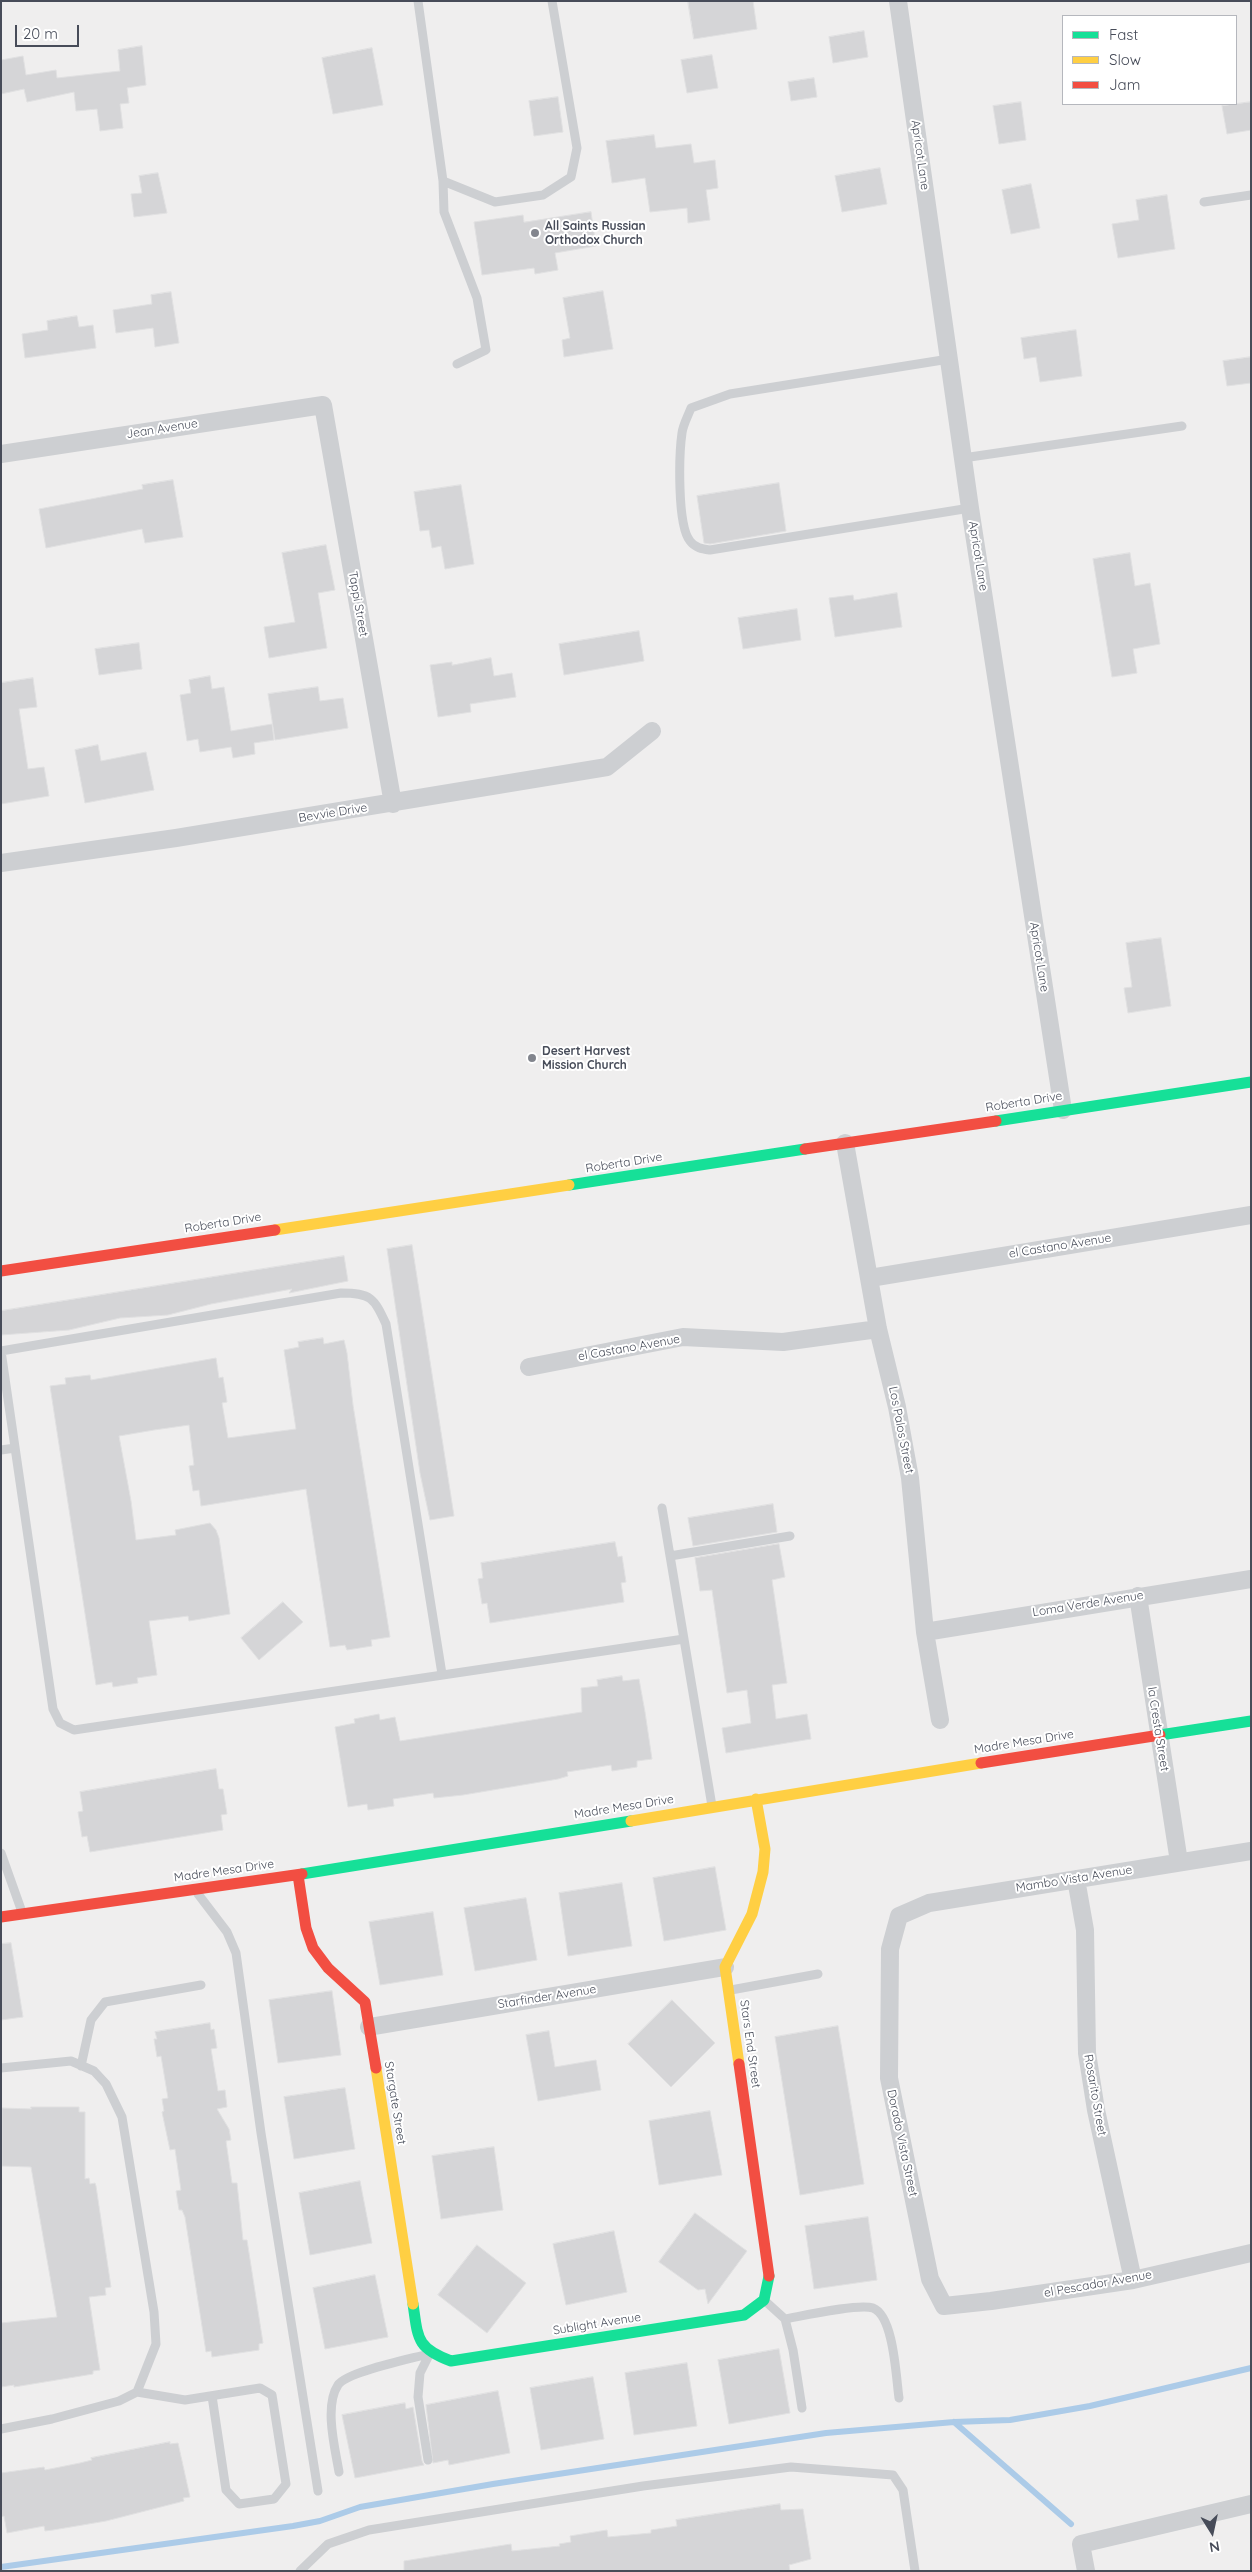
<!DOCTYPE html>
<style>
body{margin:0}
#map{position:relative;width:1252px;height:2572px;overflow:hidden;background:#efeeee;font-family:Quicksand,sans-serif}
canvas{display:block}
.frame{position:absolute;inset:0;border:2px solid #474c59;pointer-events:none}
.legend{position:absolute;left:1062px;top:15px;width:175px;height:90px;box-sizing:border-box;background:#fff;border:1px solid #b5b7bd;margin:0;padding:6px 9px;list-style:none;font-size:15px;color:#474c59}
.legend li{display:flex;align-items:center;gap:10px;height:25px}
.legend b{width:25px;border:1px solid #b5b7bd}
.north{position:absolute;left:1187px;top:2507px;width:50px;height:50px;-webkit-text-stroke:4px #fff;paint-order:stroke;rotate:170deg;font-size:14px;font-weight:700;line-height:20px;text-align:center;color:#474c59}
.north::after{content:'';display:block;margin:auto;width:18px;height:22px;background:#474c59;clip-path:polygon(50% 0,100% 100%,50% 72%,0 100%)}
.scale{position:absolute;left:15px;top:25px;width:64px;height:22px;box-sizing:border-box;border:2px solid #474c59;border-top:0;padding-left:6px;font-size:15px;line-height:18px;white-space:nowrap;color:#474c59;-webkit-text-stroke:4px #fff;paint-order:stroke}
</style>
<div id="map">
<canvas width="1252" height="2572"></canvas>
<div class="frame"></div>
<ul class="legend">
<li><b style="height:6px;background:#16e098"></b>Fast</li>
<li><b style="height:6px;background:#ffcf43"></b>Slow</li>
<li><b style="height:6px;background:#f24e42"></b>Jam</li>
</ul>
<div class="north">N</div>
<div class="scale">20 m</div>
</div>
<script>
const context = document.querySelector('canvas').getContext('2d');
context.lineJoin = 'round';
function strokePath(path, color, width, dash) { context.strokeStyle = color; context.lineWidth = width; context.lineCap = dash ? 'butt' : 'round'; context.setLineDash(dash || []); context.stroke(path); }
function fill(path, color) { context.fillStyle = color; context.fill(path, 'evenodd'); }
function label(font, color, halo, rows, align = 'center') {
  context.font = font + ' Quicksand,sans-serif'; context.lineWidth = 4; context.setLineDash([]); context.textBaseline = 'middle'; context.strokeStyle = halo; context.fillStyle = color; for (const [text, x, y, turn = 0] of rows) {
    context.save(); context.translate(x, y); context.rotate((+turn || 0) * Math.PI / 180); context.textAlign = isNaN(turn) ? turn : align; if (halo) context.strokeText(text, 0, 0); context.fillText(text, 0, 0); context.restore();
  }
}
const stream = new Path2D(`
 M954,2422L1071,2524
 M1,2567L293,2526L320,2521L360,2507L493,2484L826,2433L954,2422L1010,2420L1090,2406L1251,2368`);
const building = new Path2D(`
 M688,1H753L757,29L694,39Z
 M864,31L868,57L833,63L829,37Z
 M142,46L146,85L127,88L129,103L120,104L123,128L100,131L97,109L76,111L74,92L27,102L24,89L1,94V60L23,56L26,75L56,70L57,78L120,71L118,50Z
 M372,48L383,105L333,114L322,58Z
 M712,55L718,88L687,93L681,60Z
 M814,78L817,97L791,101L788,82Z
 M558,97L563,132L534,136L529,101Z
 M1021,102L1026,140L999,144L993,106Z
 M1251,102V130L1227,134L1222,106Z
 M654,135L656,148L691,144L694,163L715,160L718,188L706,190L710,220L688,223L687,208L650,212L645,178L612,183L606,141Z
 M880,168L887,204L842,212L835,176Z
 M158,173L167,213L134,217L131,194L142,193L139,176Z
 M1031,184L1040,228L1011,234L1002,190Z
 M1167,195L1175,249L1118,258L1112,224L1139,220L1136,200Z
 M591,212L596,246L555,253L558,270L535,274L534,268L482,275L474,222L523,215L524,222Z
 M603,291L613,349L564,357L562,340L570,338L563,298Z
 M171,292L179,343L155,347L153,328L116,333L113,310L152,304L151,295Z
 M77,316L79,327L93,325L96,348L25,358L22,334L48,330L47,321Z
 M1076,330L1082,376L1040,382L1036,357L1024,359L1021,338Z
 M1251,357V383L1227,386L1223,361Z
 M173,480L183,537L145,543L142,529L46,548L39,509L143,489L142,485Z
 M779,483L786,531L710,544L704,543L697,496Z
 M461,485L474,564L445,569L441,546L432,548L429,530L420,531L414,492Z
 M326,545L335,590L318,593L327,648L269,658L264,627L295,622L282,553Z
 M1130,553L1135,586L1150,583L1160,644L1133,649L1137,673L1112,677L1093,559Z
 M897,593L902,627L835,637L829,598L853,595L854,600Z
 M797,609L801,640L743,649L738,618Z
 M639,631L644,661L564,675L559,644Z
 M139,643L142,669L99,675L95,649Z
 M491,658L494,676L512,673L516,697L470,704L471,712L438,717L430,665L452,662V665Z
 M210,676L212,689L224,687L231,731L272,724L274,740L254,743L255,754L233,758L231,747L200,752L198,739L187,741L180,695L191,693L189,680Z
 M33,678L37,707L19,709L28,769L44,767L49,796L1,804V683Z
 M318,687L320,701L343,698L348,728L275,740L268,694Z
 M98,745L101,761L146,752L154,790L85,803L75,750Z
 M1161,938L1171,1006L1128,1013L1124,988L1132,987L1126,943Z
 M412,1245L454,1516L430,1520L420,1473L387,1249Z
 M344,1256L348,1281L289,1293L292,1289L211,1304L168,1315L120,1318L69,1330L1,1335V1311Z
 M323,1338L324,1344L344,1340L347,1353L353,1405L390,1637L371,1640L372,1646L347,1650L345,1645L330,1647L306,1489L201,1506L199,1490L193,1491L189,1466L194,1465L189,1425L154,1430L119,1436L131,1501L136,1540L176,1535L175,1530L210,1523L216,1530L219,1538L230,1614L189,1621L188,1616L149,1621L157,1675L137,1678L138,1683L113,1687L112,1682L96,1685L50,1386L66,1384L65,1378L90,1375L91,1380L216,1358L219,1378L223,1377L227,1402L222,1403L228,1438L296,1429L284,1350L299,1347L298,1342Z
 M773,1504L777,1532L693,1546L688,1518Z
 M615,1542L618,1557L622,1556L626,1582L621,1583L624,1602L490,1623L487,1603L482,1604L478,1579L483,1578L481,1563Z
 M779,1544L785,1577L772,1580L787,1683L772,1685L776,1719L807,1714L811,1739L726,1753L722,1728L751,1723L747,1690L727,1693L712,1590L700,1591L695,1558Z
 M283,1602L303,1622L259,1660L241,1638Z
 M622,1676L623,1681L639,1679L645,1712L652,1759L637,1761V1767L612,1771L611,1765L567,1772L568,1776L558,1779L463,1795L434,1798L433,1793L393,1799L394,1806L368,1810L367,1804L348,1807L335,1727L355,1723L354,1719L379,1714L380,1720L395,1717L400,1741L582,1712L581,1688L598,1686L597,1680Z
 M216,1769L219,1789H223L227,1814L221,1815L223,1830L90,1852L87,1836L82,1837L78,1812L83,1811L80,1792Z
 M715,1867L726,1930L664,1941L653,1878Z
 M622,1883L632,1946L568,1956L559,1893Z
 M526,1898L537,1960L475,1971L464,1908Z
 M433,1912L443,1975L380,1985L369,1922Z
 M11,1943L23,2017L1,2020V1944Z
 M332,1991L341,2055L278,2063L269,2000Z
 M672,2000L715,2043L671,2087L628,2044Z
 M210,2023L211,2030L214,2029L217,2048L211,2049L218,2091L225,2090L227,2107L217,2109L229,2129L231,2140L226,2141L232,2183H237L243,2240H247L263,2343L259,2344V2350L212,2357L211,2351L206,2352L185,2217L182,2210H179L176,2191L181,2190L175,2149L170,2150L162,2112L164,2111L162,2099L168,2098L161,2056L157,2057L154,2039H157L155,2032Z
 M838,2026L864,2184L800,2195L775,2037Z
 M549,2031L555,2067L596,2060L601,2090L538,2101L526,2035Z
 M345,2088L355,2149L294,2159L284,2097Z
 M31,2107H79V2112H85V2179L89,2178L90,2184L95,2183L96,2186L111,2287L105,2288L106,2295L89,2297L100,2370L93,2371V2374L14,2387V2385L1,2387V2323L57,2317L31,2167L2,2166V2108L31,2109Z
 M710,2111L722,2175L659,2185L649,2121Z
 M494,2147L503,2210L441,2219L432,2156Z
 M360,2181L372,2243L310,2255L299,2193Z
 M695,2213L747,2251L708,2304L705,2289L698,2290L659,2262Z
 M868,2217L877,2280L814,2289L805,2226Z
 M614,2231L627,2292L566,2305L553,2244Z
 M477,2245L526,2283L487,2333L438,2295Z
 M375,2275L388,2337L325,2349L313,2288Z
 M779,2349L790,2413L729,2424L718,2360Z
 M687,2363L697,2426L634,2435L625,2373Z
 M593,2377L604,2439L541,2450L530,2388Z
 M498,2391L510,2453L449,2465L448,2460L433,2463L426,2405Z
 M405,2403L406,2409L413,2407L422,2461L424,2465L355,2478L342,2415Z
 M170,2442V2444L178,2443L190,2497L183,2498L184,2501L106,2521L53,2530L45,2531L44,2526L7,2533L4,2516L1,2517V2473L44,2467L45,2470L80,2463L92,2460L91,2458Z
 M780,2504L781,2510L803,2509L811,2559L789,2565L790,2571H404V2561L511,2544L512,2551L560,2546L559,2544L571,2542L570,2536L607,2530L608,2537L651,2533V2530L677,2526L676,2520Z`);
const lane = new Path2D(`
 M418,1L443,181L444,212L477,298L486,350L457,364
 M443,181L495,202L543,195L571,177L577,148L552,1
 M1204,202L1251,195
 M949,359L730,394L691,408C688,416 683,425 682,433C679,454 677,525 690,541C695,548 703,549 710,550L970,508
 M963,458L1182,426
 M1,1351L53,1709L60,1723L74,1730L684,1639
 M1,1351L341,1293C371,1293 374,1298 386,1324L442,1674
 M1,1450L15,1448
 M662,1508L712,1806
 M670,1556L790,1536
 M1,1853L22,1912
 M198,1894L227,1932L236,1953L261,2133L318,2491
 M731,1990L818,1974
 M81,2066L91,2020L105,2002L201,1985
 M1,2068L71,2061L94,2071L106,2084L122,2117L154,2312L156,2344L137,2392
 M764,2300L785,2319L793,2350L802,2408
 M785,2319C802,2316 859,2303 873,2308C894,2316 896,2378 899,2398
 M1,2429L52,2419L119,2401L137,2392L185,2400L260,2388L272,2395L286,2484L274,2499L239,2504L226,2490L212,2396
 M428,2460L418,2397L420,2373L429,2355
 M339,2472C335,2448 324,2406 338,2385C346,2372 410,2359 428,2354
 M300,2571L328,2544L369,2530L643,2486L791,2467L893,2475L903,2490L915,2571`);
const street = new Path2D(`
 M898,1L970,508L1063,1110
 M1,454L323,405L393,804
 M1,863L176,838L607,767L652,731
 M845,1143L878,1329L897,1407L910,1478L925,1632L940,1720
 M870,1278L1251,1215
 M529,1367L683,1337L783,1342L878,1329
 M1138,1596L1179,1862
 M925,1632L1251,1579
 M1251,1851L929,1903L899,1916L890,1949L889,2078L930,2279L944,2306L991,2301L1133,2280L1251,2253
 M1076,1879L1085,1930L1087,2053L1096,2110L1133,2280
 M369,2027L725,1967
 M1086,2571L1081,2544L1251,2504`);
const fast = new Path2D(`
 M996,1121L1251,1082
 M569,1185L805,1149
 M1160,1735L1251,1721
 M302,1874L631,1821
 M413,2304C418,2338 416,2348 451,2361L744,2315L764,2300L769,2276`);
const slow = new Path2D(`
 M275,1230L569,1185
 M631,1821L981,1763
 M739,2064L725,1967L752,1914L763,1872L765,1849L756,1799
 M376,2068L413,2304`);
const jam = new Path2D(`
 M805,1149L996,1121
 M1,1271L275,1230
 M981,1763L1160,1735
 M298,1875L306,1928L313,1948L328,1968L365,2002L376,2068
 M1,1917L302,1874
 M739,2064L769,2276`);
const markers = [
 [535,233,5,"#82858d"],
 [532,1058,5,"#82858d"]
];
const streetNames = [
 ["Apricot Lane",920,155,82],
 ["Jean Avenue",162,429,-9],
 ["Apricot Lane",978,556,81],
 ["Tappi Street",358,604,80],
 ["Bevvie Drive",333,813,-9],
 ["Apricot Lane",1039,957,81],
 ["Roberta Drive",1024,1102,-9],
 ["Roberta Drive",624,1163,-9],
 ["Roberta Drive",223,1223,-9],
 ["el Castano Avenue",1060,1246,-9],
 ["el Castano Avenue",629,1348,-10],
 ["Los Palos Street",901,1430,79],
 ["Loma Verde Avenue",1088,1604,-9],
 ["la Cresta Street",1158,1729,81],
 ["Madre Mesa Drive",1024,1742,-9],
 ["Madre Mesa Drive",624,1807,-9],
 ["Madre Mesa Drive",224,1871,-8],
 ["Mambo Vista Avenue",1074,1879,-9],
 ["Starfinder Avenue",547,1997,-9],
 ["Stars End Street",750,2044,82],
 ["Rosarito Street",1095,2095,80],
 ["Stargate Street",395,2103,81],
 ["Dorado Vista Street",902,2143,78],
 ["el Pescador Avenue",1098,2284,-10],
 ["Sublight Avenue",597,2324,-9]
];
const poiNames = [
 ["All Saints Russian",545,226],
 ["Orthodox Church",545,240],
 ["Desert Harvest",542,1051],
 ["Mission Church",542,1065]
];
strokePath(stream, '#accbe8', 6);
fill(building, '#d5d5d7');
strokePath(building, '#e0e0e1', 1);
strokePath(lane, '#cdcfd2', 9);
strokePath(street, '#cdcfd2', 18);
strokePath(fast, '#16e098', 11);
strokePath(slow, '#ffcf43', 11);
strokePath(jam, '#f24e42', 11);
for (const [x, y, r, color] of markers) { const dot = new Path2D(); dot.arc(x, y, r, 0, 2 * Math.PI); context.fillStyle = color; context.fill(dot); strokePath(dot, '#fff', 2); }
label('12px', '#474c59', '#fff', streetNames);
label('bold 12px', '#474c59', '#fff', poiNames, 'left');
</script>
